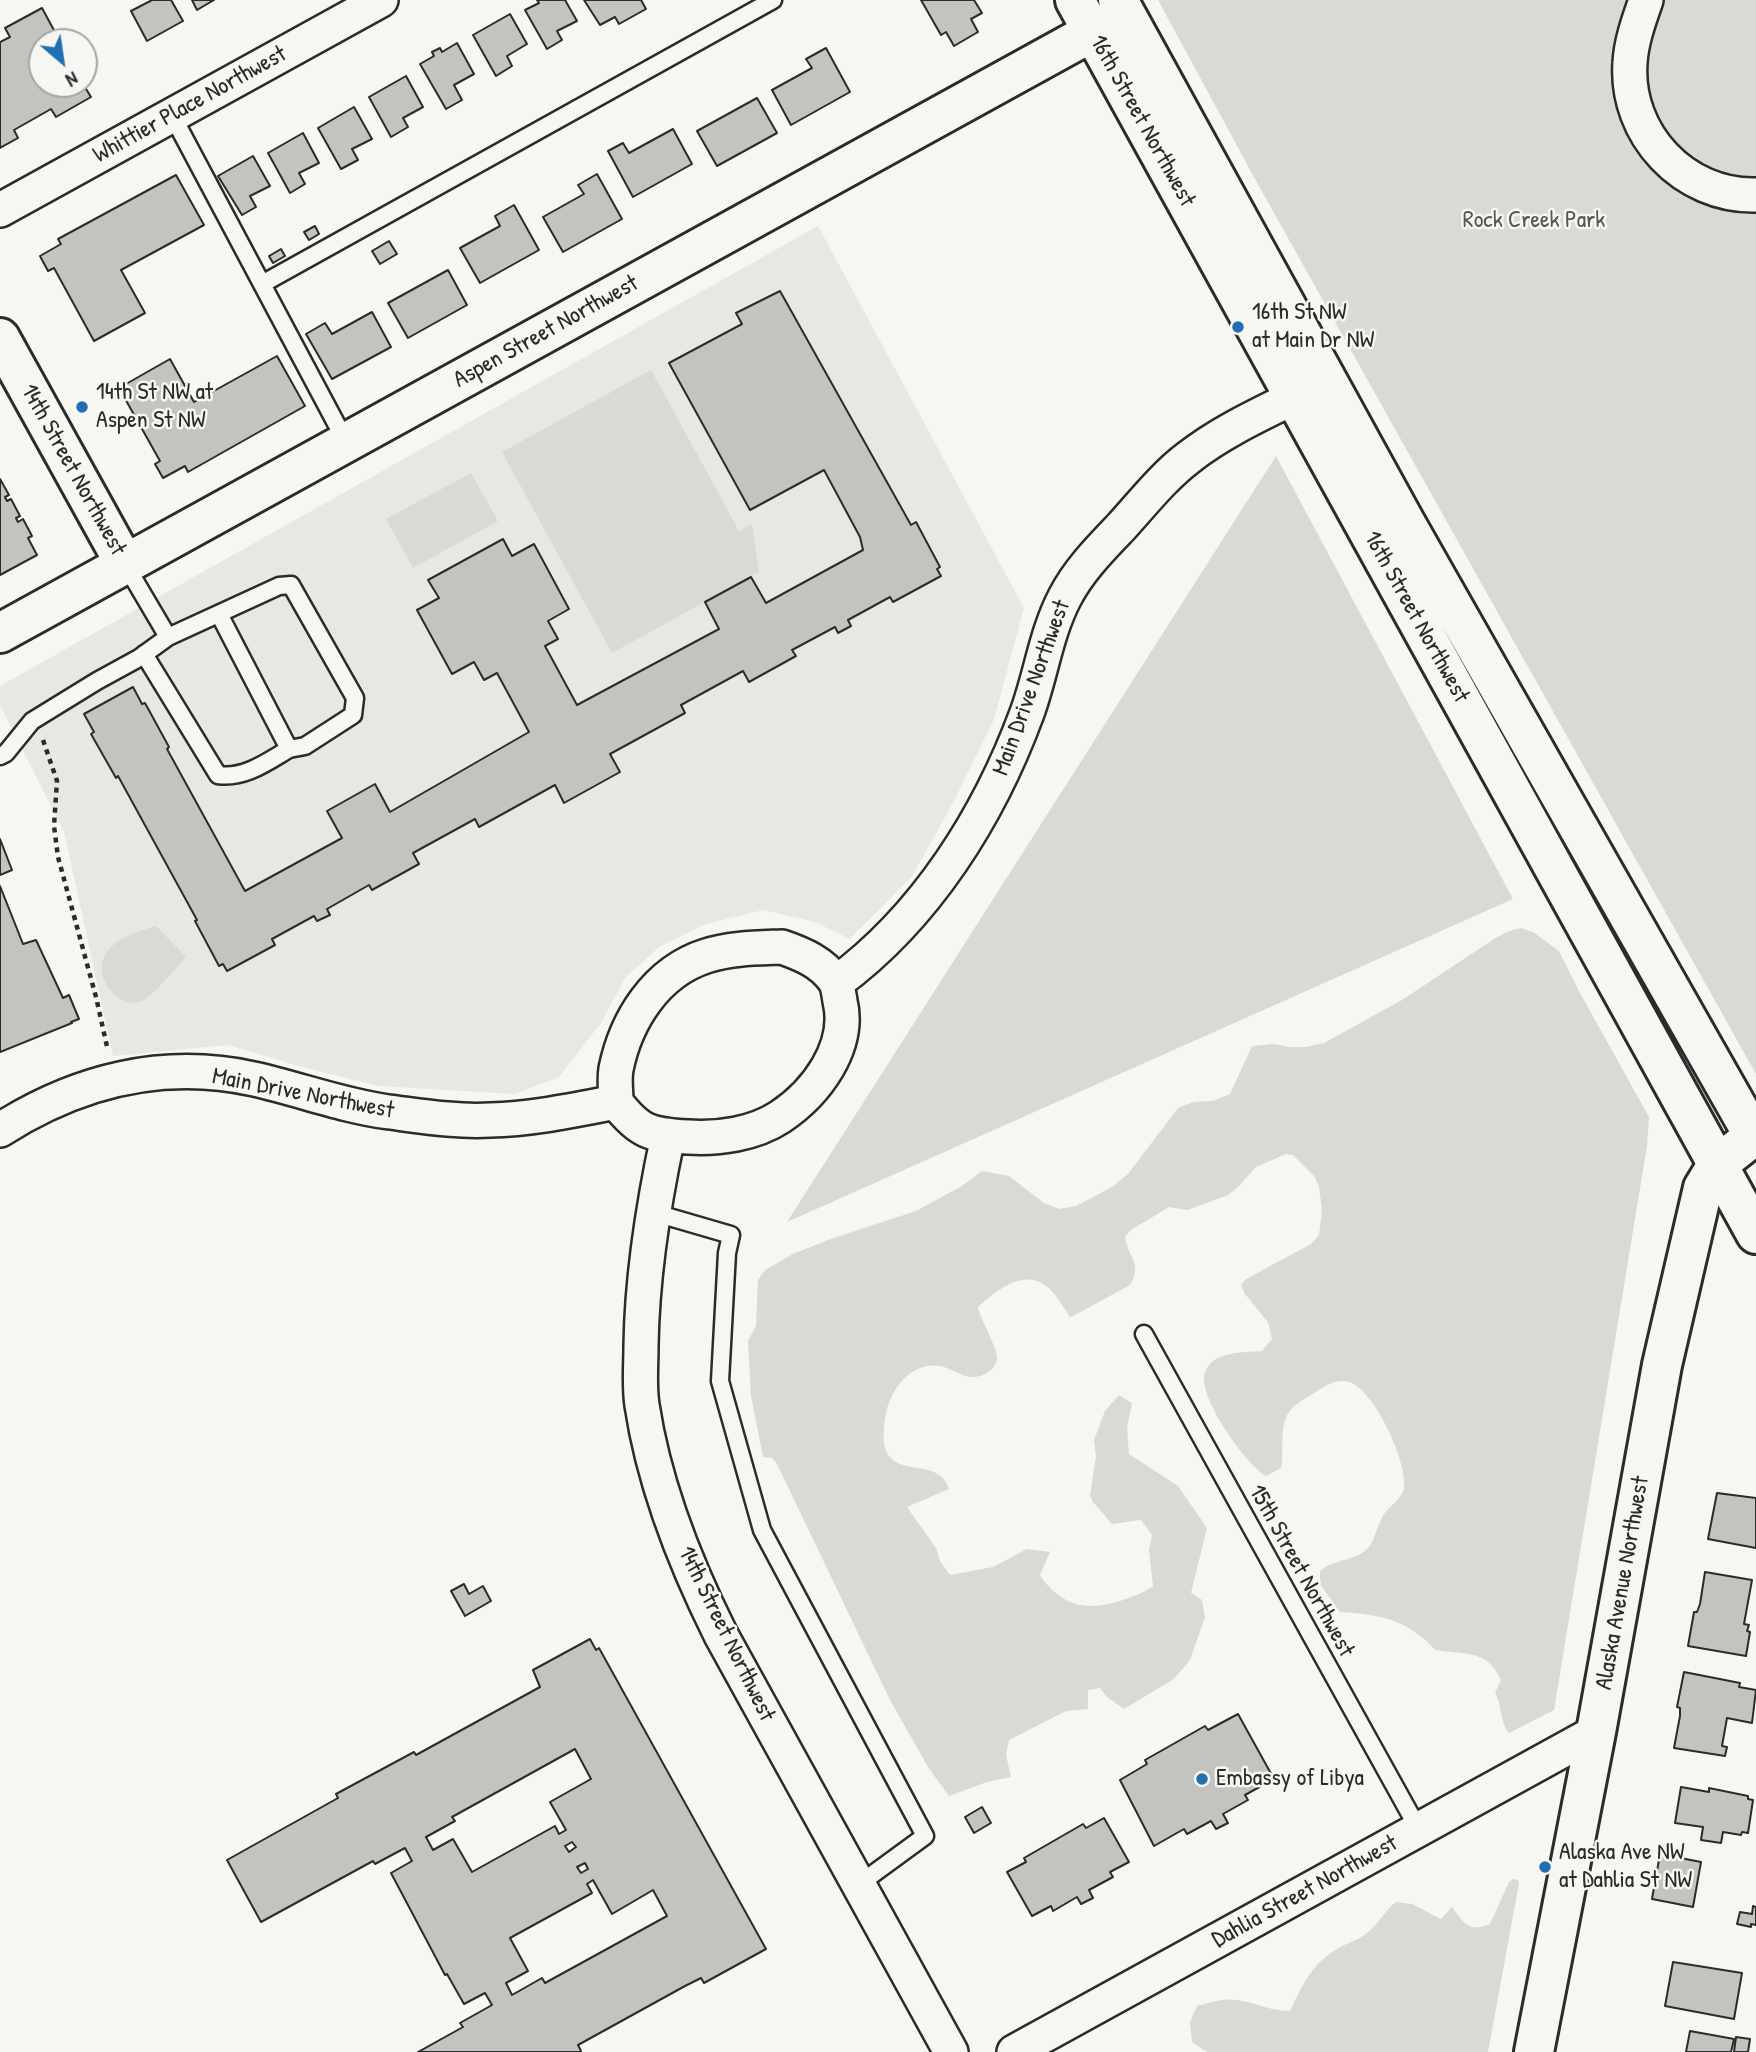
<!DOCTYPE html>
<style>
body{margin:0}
#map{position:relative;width:1756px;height:2052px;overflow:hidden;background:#f6f6f2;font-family:"Patrick Hand",sans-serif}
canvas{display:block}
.north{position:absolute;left:28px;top:28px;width:70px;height:70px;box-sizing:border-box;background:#f6f6f2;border:2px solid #a5a5a2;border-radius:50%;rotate:151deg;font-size:19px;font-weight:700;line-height:28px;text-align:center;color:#2b2b2b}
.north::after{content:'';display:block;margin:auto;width:24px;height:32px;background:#1f6fb2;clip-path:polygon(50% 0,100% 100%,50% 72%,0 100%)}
</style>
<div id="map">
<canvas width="1756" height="2052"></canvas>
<div class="north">N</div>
</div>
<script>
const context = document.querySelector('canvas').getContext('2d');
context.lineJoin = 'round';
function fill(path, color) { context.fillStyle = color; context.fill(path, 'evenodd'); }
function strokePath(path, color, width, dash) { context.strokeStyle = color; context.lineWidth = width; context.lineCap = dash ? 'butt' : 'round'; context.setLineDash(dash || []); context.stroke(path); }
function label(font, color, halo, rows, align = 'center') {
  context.font = font + ' "Patrick Hand",sans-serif'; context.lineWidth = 5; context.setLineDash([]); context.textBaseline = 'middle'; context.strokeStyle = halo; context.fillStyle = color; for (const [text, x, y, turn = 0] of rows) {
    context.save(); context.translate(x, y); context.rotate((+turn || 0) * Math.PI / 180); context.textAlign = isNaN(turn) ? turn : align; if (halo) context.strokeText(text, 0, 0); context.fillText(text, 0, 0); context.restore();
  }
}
const built = new Path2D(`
 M818,226L1024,608L994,719L954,801L912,876L850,939L815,922L763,910L706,924L659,947L625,978L601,1023L559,1077L515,1094L378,1086L298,1066L228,1045L113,1056L64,832L0,705V686Z`);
const green = new Path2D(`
 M1158,0H1756V1074L1255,179Z
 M651,370L739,531L752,524L759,572L612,653L502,452Z
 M1276,456L1513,899L787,1222Z
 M471,473L498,521L413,568L386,519Z
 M156,926L186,957C176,967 152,999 139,1002C116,1007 93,976 105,955C116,937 137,932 156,926Z
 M1521,928L1533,932L1559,951L1580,993L1649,1117L1647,1146L1554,1710L1509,1733C1500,1723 1502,1705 1495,1693L1501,1680C1487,1649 1466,1655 1435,1650C1409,1620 1379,1614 1340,1612L1320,1584V1571C1334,1559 1356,1561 1368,1548C1376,1538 1377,1525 1384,1514C1390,1506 1401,1499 1404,1489C1409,1464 1372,1383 1345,1381C1332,1380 1322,1388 1311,1395C1300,1401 1289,1408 1285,1420C1280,1436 1284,1452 1281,1468L1266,1476C1246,1465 1196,1395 1205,1372C1214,1350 1244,1353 1262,1351L1272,1339L1268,1322L1245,1294L1241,1285L1246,1279L1311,1244L1319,1235L1322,1211L1319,1186L1314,1176L1293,1155L1286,1154L1256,1167L1238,1187L1228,1195L1187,1210L1169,1207L1131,1230L1125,1237C1128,1257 1143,1265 1130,1285L1075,1315L1070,1317C1063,1307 1056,1293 1046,1286C1023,1268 995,1292 978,1307C981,1321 996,1345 997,1357C997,1370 982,1378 970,1377C960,1376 951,1368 940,1366C912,1361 891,1388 886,1413C870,1494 937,1448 949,1489L907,1507L936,1548L940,1561L950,1575L993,1567L1027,1549L1050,1552L1040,1575C1061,1607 1089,1612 1123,1600C1134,1596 1144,1593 1153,1586L1149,1550L1152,1535L1141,1520L1112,1524L1093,1502L1090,1495L1096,1456L1094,1440L1105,1411L1119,1395L1132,1403L1127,1428L1129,1454L1178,1486L1207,1528L1191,1593L1202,1600L1205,1617L1190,1660L1174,1679L1124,1709L1107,1697L1100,1688L1088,1690V1709L1066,1711L1009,1740L1006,1755L1011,1777L987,1782L949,1796L928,1767L890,1700L777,1464L772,1458L763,1457L751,1396L748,1341L756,1326L758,1280L765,1270L793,1254L828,1240L916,1211L962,1186L982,1171L1009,1176L1044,1203L1059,1209L1076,1206L1112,1187L1128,1174L1178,1108L1194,1102L1213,1101L1230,1094L1252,1046L1274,1044L1289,1047H1305L1324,1043L1402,1000L1494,939L1509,931Z
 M1513,1879L1518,1880L1519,1883L1488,2052H1207L1192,2042L1190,2022L1197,2006C1210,2003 1222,1998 1236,2000C1255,2002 1268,2011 1290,2011C1301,1988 1311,1965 1334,1951C1344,1944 1357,1941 1367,1933C1379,1924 1384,1911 1396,1902L1412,1904L1441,1919L1452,1907C1464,1923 1468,1933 1490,1924L1509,1882Z`);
const building = new Path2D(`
 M152,0H171L183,21L147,41L131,11Z
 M192,0H214L197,10Z
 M537,0H565L577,21L557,31L562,40L547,49L525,10L539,3Z
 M584,0H641L646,9L619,24L615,17L600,25Z
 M921,0H974L982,13L971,19L978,32L954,46L946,32L941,35Z
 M42,8L56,34L47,40L48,42H42V84H83L91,97L56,117L51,109L14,130L18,138L0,148V42L10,37L5,28Z
 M510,14L527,44L507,56L512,66L496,76L473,35Z
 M457,43L474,74L454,85L462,100L446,109L420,64L434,56L432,52L440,48L442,52Z
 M826,48L850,92L791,125L772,90L812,68L806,59Z
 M406,76L423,107L403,118L408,127L391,137L369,97Z
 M757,98L777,133L717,166L697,131Z
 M354,107L372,139L352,149L358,160L341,169L318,128Z
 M673,129L692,164L633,197L608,151L623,143L629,153Z
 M303,133L319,163L299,173L305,184L290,193L268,153Z
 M253,156L270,186L250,196L256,207L242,215L218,176Z
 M597,174L622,219L563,252L543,217L584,194L578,185Z
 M176,175L204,225L121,270L145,313L94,341L54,268L48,271L40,256L61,244L58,239Z
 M514,205L539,250L480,283L460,248L500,226L495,216Z
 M315,226L319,234L309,240L304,232Z
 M389,241L397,254L380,264L372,251Z
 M281,249L285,256L273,263L269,256Z
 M448,270L467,305L408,338L388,303Z
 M780,291L911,525L916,522L940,567L937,569L941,576L893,602L890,597L848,620L851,626L838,633L835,627L792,650L796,656L749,682L743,671L681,705L685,713L610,754L620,772L564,803L555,785L479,827L475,819L413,853L419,864L372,890L369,885L327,909L330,915L317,921L314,916L272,939L275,945L227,971L223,964L219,966L195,921L197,920L118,776L116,778L91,734L94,732L84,714L133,687L142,704L145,703L169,747L167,749L245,891L342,838L327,811L375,784L390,812L529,732L497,673L484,680L474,662L452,674L417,610L439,598L428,580L503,539L512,556L534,544L569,609L548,621L558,639L545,646L577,705L719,629L705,602L751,577L766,603L863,550L860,537L824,470L750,510L669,363L742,324L736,313Z
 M372,312L391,347L332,379L306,334L325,323L332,334Z
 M277,356L305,406L188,472L185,466L163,478L155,464L160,461L119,388L170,359L194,402Z
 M0,479L9,495L5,497L7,501L11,499L20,516L16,518L18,522L23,519L32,536L28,538L37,555L0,575Z
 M0,839L12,870L0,875Z
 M0,886L23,944L36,940L63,998L69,995L79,1019L71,1022L72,1023L0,1052Z
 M1717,1493L1756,1498V1548L1708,1539Z
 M1705,1572L1752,1580L1744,1624L1749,1625L1747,1631L1750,1632L1746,1656L1688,1646L1694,1612H1697L1700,1604Z
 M464,1584L469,1594L483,1586L491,1601L465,1616L451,1591Z
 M590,1639L596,1650L599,1648L766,1949L704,1983L701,1978L685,1986L578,2045L581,2051L580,2052H418L463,2027L460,2023L492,2005L485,1993L464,2004L447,1974L445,1975L391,1873L412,1861L405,1848L375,1864L373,1861L261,1922L227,1860L338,1798L336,1794L414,1752L416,1755L540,1687L533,1670ZM575,1749L591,1779L550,1802L566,1830L559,1834L555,1826L472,1872L453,1839L433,1850L426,1837L455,1821L452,1817ZM572,1842L576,1847L569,1852L565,1846ZM585,1863L588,1869L581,1873L577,1867ZM593,1880L612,1914L653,1890L667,1916L545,1983L542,1978L512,1995L506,1983L528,1971L510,1938L592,1893L587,1884Z
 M1684,1672L1740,1683L1739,1687L1756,1690L1752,1723L1727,1718L1722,1746L1727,1747L1725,1756L1674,1748L1680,1716V1708L1677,1707Z
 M1238,1714L1274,1779L1245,1795L1248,1800L1223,1814L1228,1823L1216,1829L1211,1821L1187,1834L1184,1829L1154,1846L1120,1780L1147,1764L1145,1760L1205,1726L1208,1730Z
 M1681,1787L1709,1792V1788L1748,1796V1799L1753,1800L1748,1833L1742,1832L1741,1835L1723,1832L1721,1843L1701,1840L1703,1827L1675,1823Z
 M982,1807L991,1823L974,1833L965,1817Z
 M1104,1818L1129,1862L1110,1872L1113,1877L1089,1890L1093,1898L1081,1904L1077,1897L1053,1911L1051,1906L1032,1916L1007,1872L1026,1862L1024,1858L1083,1824L1086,1828Z
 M1660,1854L1701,1862L1693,1907L1652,1899Z
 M1753,1906L1756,1907V1925L1751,1924V1927L1737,1924L1740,1912L1752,1914Z
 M1673,1962L1742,1973L1734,2019L1665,2006Z
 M1690,2031L1734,2039L1731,2052H1686Z
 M1736,2037L1750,2039L1748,2052H1734Z`);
const path = new Path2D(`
 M43,740L57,781L54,826L58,857L96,997L108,1051`);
const lane = new Path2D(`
 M172,115L346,442
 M262,284L773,0
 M125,564L168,637
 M144,654L218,775C244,779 267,762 289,749
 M0,756L6,753L32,721L97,681L139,658L168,637L279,586L291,585L355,698L353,715L305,746L289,749L219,614
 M652,1212L731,1235L727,1253L720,1381L762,1530L925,1836L858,1885
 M1144,1334L1419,1830`);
const street = new Path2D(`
 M1646,0C1639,20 1631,42 1630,63C1625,134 1684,197 1756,195
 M0,210L381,0
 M782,947C802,954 822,962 835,981C838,986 839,995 840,1001C851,1047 816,1093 780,1117C754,1134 719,1139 688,1137C650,1135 639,1132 616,1102C616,1091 614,1080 616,1069C626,1020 656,972 706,956C730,948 757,948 782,947Z
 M836,983C926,917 989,816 1027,713C1041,675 1046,633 1065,597C1079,570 1100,549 1121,527C1142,504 1163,477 1188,458C1226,428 1274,408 1317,386
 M0,1130C77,1081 163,1059 254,1079C299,1089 343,1106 389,1112C421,1116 457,1122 490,1120C533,1119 574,1110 616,1102
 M668,1136C653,1206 642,1275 641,1346C641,1366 639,1386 642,1405C654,1485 685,1563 721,1635L951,2052
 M1014,2052L1596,1732`);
const secondary = new Path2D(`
 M0,338L125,564
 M0,633L1121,16
 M1534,2052L1596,1732L1662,1365L1703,1188L1717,1165L1754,1136`);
const primary = new Path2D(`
 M1075,0L1756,1234
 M1118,0L1405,522L1756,1140`);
const markers = [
 [1238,327,7,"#1f6fb2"],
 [82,407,7,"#1f6fb2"],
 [1202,1779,7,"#1f6fb2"],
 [1545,1867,7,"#1f6fb2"]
];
const streetNames = [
 ["Whittier Place Northwest",190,105,-29],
 ["16th Street Northwest",1142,121,61],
 ["Aspen Street Northwest",546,332,-29],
 ["14th Street Northwest",73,470,61],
 ["16th Street Northwest",1416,617,61],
 ["Main Drive Northwest",1032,688,-70],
 ["Main Drive Northwest",303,1094,11],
 ["15th Street Northwest",1301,1571,61],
 ["Alaska Avenue Northwest",1623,1583,-80],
 ["14th Street Northwest",726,1634,64],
 ["Dahlia Street Northwest",1305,1892,-29]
];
const parkNames = [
 ["Rock Creek Park",1534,221]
];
const poiNames = [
 ["16th St NW",1252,313],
 ["at Main Dr NW",1252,341],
 ["14th St NW at",96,393],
 ["Aspen St NW",96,421],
 ["Embassy of Libya",1216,1779],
 ["Alaska Ave NW",1559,1853],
 ["at Dahlia St NW",1559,1881]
];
fill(built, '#e7e7e3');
fill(green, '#d9d9d5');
fill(building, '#c3c3c0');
strokePath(building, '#2b2b2b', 2);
strokePath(lane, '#2b2b2b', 21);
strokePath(street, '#2b2b2b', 38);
strokePath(secondary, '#2b2b2b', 44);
strokePath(primary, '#2b2b2b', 44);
strokePath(path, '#2b2b2b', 4.5, [5, 5]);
strokePath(lane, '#f6f6f2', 16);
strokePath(street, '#f6f6f2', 33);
strokePath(secondary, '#f6f6f2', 38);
strokePath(primary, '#f6f6f2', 38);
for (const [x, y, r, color] of markers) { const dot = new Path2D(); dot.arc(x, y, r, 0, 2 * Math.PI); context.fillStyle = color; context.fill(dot); strokePath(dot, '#f6f6f2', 2.5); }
label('24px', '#2b2b2b', '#f6f6f2', streetNames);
label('24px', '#565656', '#f6f6f2', parkNames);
label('24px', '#2b2b2b', '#f6f6f2', poiNames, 'left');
</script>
